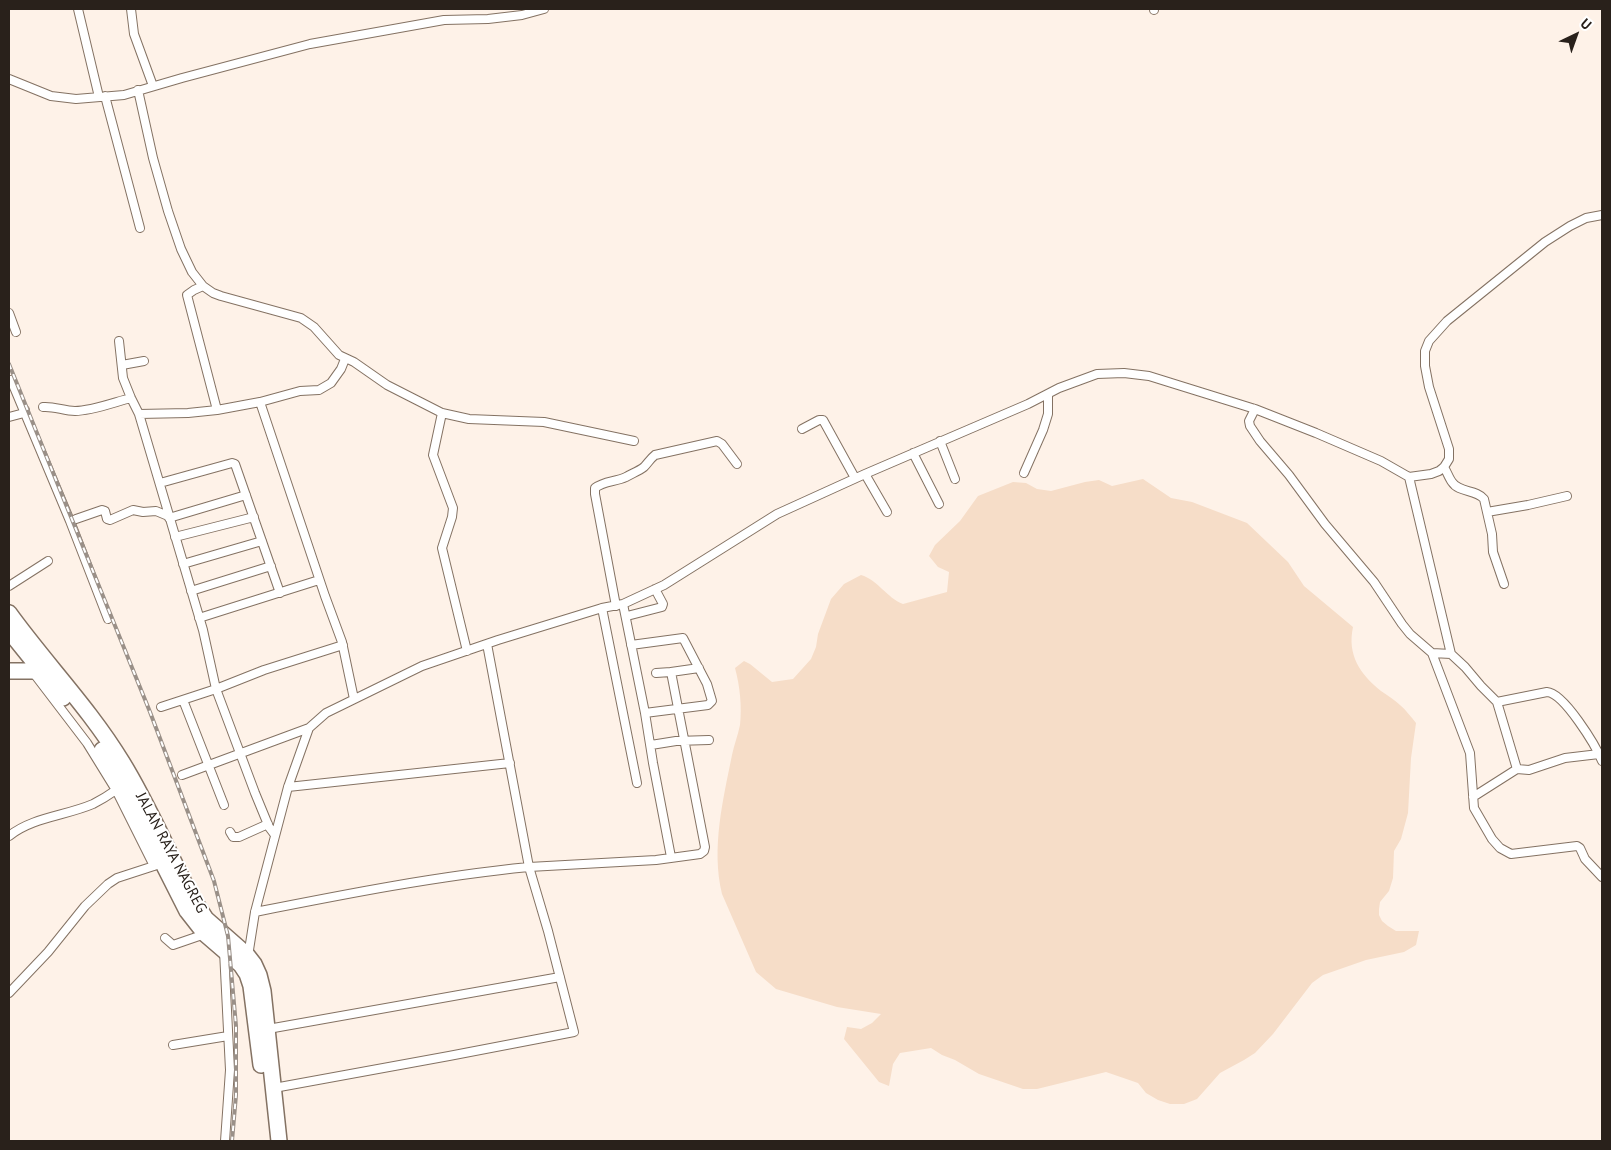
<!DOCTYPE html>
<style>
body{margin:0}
#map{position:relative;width:1611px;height:1150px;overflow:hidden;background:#fef2e8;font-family:"PT Sans",sans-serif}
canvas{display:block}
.frame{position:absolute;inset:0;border:10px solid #29211b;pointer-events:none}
.north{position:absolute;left:1551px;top:10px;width:50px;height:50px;-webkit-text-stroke:4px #fff;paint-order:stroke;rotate:42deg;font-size:14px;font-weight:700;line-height:20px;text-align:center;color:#29211b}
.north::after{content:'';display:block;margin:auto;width:18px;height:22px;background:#29211b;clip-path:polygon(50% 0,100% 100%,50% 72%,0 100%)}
</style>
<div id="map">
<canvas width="1611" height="1150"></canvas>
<div class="frame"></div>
<div class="north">U</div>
</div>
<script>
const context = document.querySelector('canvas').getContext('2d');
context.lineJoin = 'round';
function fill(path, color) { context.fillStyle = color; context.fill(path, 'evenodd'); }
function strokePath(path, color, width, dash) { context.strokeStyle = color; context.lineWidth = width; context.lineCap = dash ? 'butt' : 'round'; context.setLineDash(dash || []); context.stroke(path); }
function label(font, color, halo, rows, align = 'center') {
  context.font = font + ' "PT Sans",sans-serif'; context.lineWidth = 4; context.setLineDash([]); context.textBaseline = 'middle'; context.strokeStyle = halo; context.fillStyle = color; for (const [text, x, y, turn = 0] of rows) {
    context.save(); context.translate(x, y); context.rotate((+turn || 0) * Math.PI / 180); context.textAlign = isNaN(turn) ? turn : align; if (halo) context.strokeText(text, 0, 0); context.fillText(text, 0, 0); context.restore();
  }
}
const green = new Path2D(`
 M1143,479L1171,498L1192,502L1247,523L1288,562L1304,586L1353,627C1347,655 1360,674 1381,691C1388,696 1395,700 1400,705C1406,710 1411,717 1416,723L1411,758L1408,813L1401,839L1394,851L1393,878L1389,891L1380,902L1379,909V915L1382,921L1388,926L1396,931H1419L1416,945L1404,952L1366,960L1323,975L1312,983L1273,1034L1255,1053L1244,1060L1220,1073L1197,1099L1184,1104H1170L1158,1100L1146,1093L1138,1083L1106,1072L1037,1089H1023L979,1074L955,1060L942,1055L931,1048L900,1053L893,1064L889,1086L879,1082L844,1039L847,1027L861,1029L872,1023L881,1014L837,1007L776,989L756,972L722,894C711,848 723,800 732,755C734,745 738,735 740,725C742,707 740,686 735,668L744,661L750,664L772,682L793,679L811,659L816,647L818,634L831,599L844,584L861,575C878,580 887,598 903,604L947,592L949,572L938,567L929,556L935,545L960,521L978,496L1013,482L1026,483L1037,489L1051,491L1085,482L1099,480L1112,486Z`);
const street = new Path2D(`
 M78,9L99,97
 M131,9L134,34L153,86
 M1154,9V10
 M9,79L51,96L76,99L124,95L182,78L310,44L444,20L488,19L522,15L544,9
 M138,90L153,158L168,211L181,249L192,272L203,286
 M105,96L140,228
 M9,313L16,332
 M119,341L123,378L131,398L139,414L188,413L217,410L260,402L300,391L319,390L331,383L341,369L345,359
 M122,365L144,361
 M11,380L70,521L108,619
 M260,402L325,596L342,642L354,699
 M43,407C54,406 64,411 75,411C91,411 115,402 131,398
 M1255,409L1249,421L1250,426L1260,441L1289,475L1325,524L1374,582L1402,624L1410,634L1432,653L1470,753L1474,808L1492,839L1500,848L1511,854L1577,846L1580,848L1585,859L1602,877
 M217,410L187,295L194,290L203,286L213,293L221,296L301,318L314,327L339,355L354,362L387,385L442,413L469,419L544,422L634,441
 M442,413L433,455L453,508L452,517L442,548L467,651
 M139,414L203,630L216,689L255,793L269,827L275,835
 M9,417L24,413L25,410
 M802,429L819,420H823L855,478
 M940,441L955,479
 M913,453L939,504
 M1444,467C1447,472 1449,478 1452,482C1459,493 1476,489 1484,499L1492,534L1493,552L1504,584
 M1024,473L1043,430L1048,414V394
 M865,474L887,512
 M1409,477L1451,654
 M160,483L232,463L235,464L280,593
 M1487,512L1528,505L1567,496
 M169,518L246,495
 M76,519L102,510L105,511L107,519L110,520L133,510L143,512L156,511L168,516
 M175,537L254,517
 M183,564L262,541
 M9,586L48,561
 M191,591L271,566
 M623,604L645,713L653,763L671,857
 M616,606L595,494V488C604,481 615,482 626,477C631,474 639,471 644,467C648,463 650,459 655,455L717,441L722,444L737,464
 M602,608L637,783
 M627,616L662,607L663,604L655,589
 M199,618L319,580
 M487,644L529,867L656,860L700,854L704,851L705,847L671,672L699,668
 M631,645L683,638L707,684L712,701L708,705L645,713
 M1432,653L1451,654L1465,667L1481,686L1497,702L1547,692C1564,693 1596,746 1602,761
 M32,671L87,743L116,790L154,866
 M656,673L671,672
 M183,700L224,805
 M1497,702L1517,769
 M161,707L216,689L264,670L343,645
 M651,745L676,741L709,740
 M182,775L309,728
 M288,787L510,763
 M1473,797L1517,769L1529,770L1565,758L1599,754
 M230,832L233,837H239L268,824
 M9,836C33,817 65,816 93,804C101,800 109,795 116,790
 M255,912C346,894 437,876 529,867L548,931L574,1032L449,1056L274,1088
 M165,938L173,945L205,934
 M224,951L230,1070L225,1141
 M246,957L249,950L255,912L288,787L309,728L326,713L422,666L498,640L602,608L623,604L664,585L777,514L865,474L1028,404L1059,388L1097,374L1124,373L1149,376L1255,409L1316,433L1381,461L1409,477L1431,474L1439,471L1444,467L1449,459V449L1429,387L1425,366V351L1429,341L1447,321L1545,242L1570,226L1586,218L1602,215
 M9,993L48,952L85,906L108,884L117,878L157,865
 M268,1029L560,977
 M173,1045L228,1036`);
const highway = new Path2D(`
 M9,613C45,663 90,709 122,762C148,804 167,850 190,894L206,919L247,955L254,964L259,975L263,991L279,1141
 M9,631L63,698
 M9,671H40
 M102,750L112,764L138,814L187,911L205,934L241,965L247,974L251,986L261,1065`);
const rail = new Path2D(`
 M9,364L150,712L214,881L228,936L236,1026V1095L232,1141`);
const streetNames = [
 ["JALAN RAYA NAGREG",171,853,62]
];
fill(green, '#f6ddc8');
strokePath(street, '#847263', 10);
strokePath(highway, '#847263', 18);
strokePath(street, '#fff', 8);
strokePath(highway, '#fff', 15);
strokePath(rail, '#9a9088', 4);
strokePath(rail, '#fff', 2, [5.5]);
label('15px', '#29211b', '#fff', streetNames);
</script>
